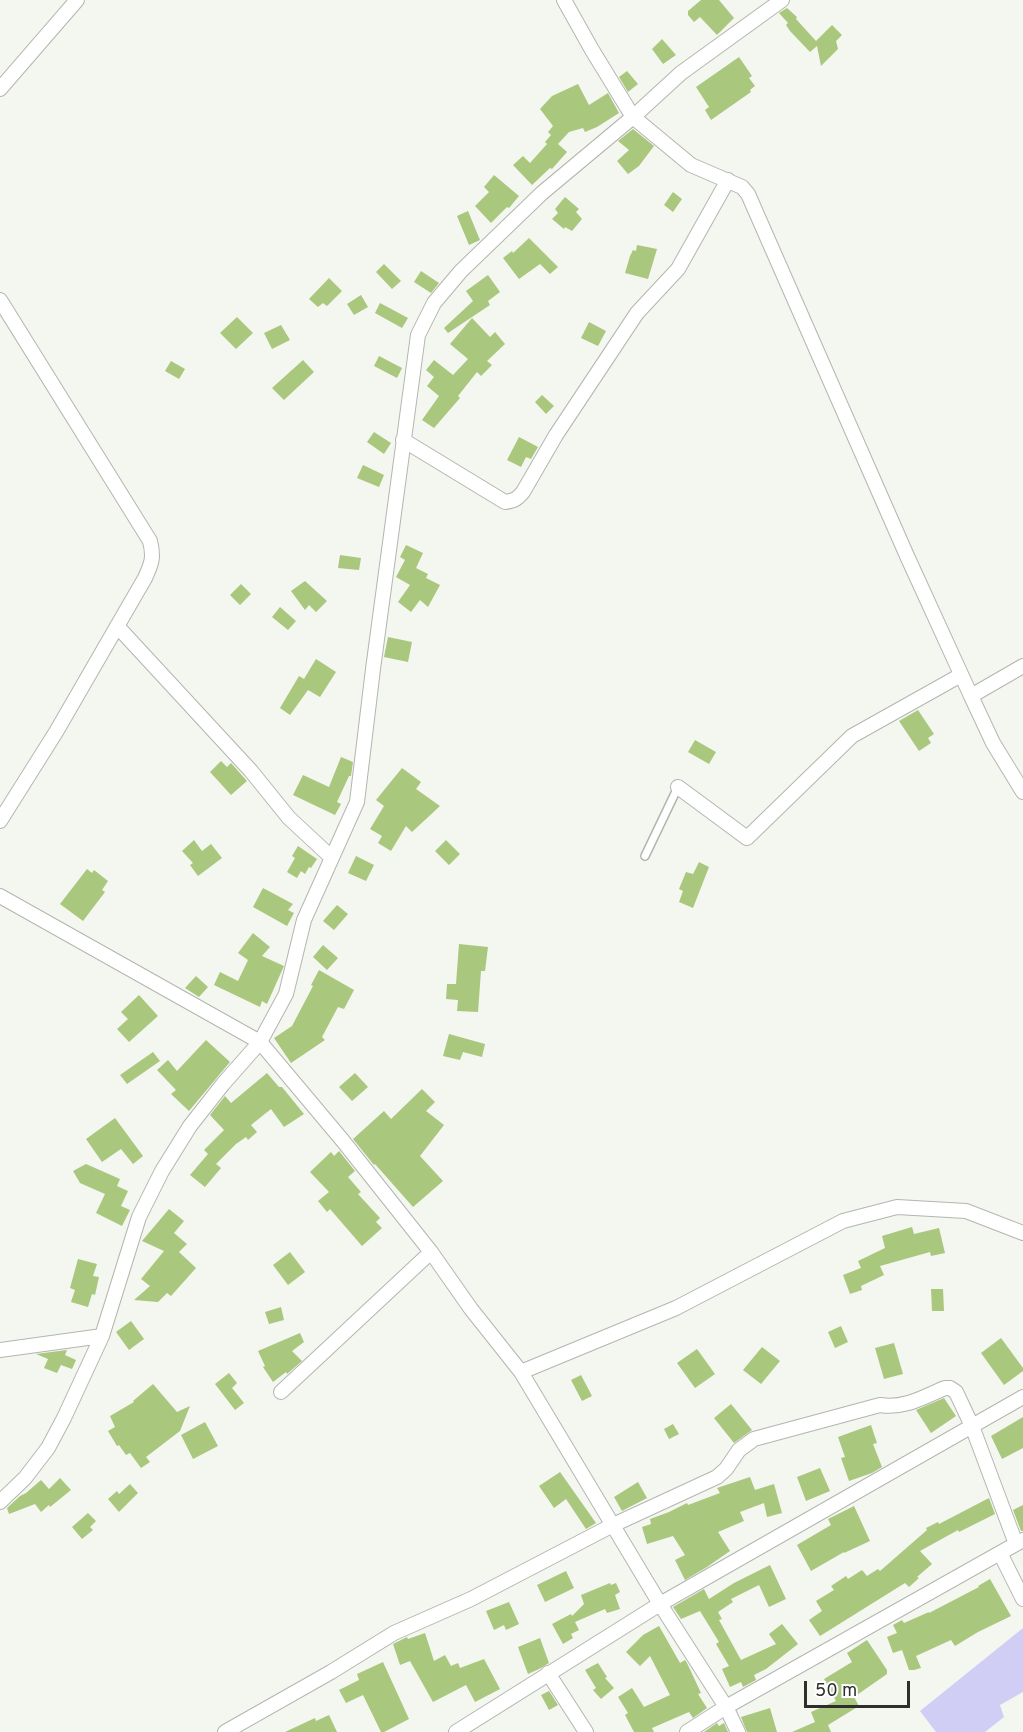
<!DOCTYPE html>
<style>
body{margin:0}
#map{position:relative;width:1023px;height:1732px;overflow:hidden;background:#f4f6f0;font-family:Overpass,sans-serif}
canvas{display:block}
.scale{position:absolute;left:804px;top:1681px;width:106px;height:27px;box-sizing:border-box;border:3px solid #2e2f2d;border-top:0;padding-left:8px;font-size:18px;line-height:21px;white-space:nowrap;color:#2e2f2d;-webkit-text-stroke:4px #fff;paint-order:stroke}
</style>
<div id="map">
<canvas width="1023" height="1732"></canvas>
<div class="scale">50 m</div>
</div>
<script>
const context = document.querySelector('canvas').getContext('2d');
context.lineJoin = 'round';
function fill(path, color) { context.fillStyle = color; context.fill(path, 'evenodd'); }
function strokePath(path, color, width, dash) { context.strokeStyle = color; context.lineWidth = width; context.lineCap = dash ? 'butt' : 'round'; context.setLineDash(dash || []); context.stroke(path); }
const green = new Path2D(`
 M1023,1628V1692L1000,1705L1004,1717L985,1732H936L920,1711Z`);
const building = new Path2D(`
 M701,0H719L734,18L717,35L700,17L694,22L688,15V11Z
 M787,8L797,17L796,19L816,41L832,25L842,35L836,41L838,49L821,66L817,46L810,52L790,31L786,25L788,23L779,13Z
 M662,39L676,55L663,64L652,49Z
 M739,57L752,76L749,78L755,86L750,90L751,92L711,120L705,110L709,107L696,87Z
 M627,71L638,84L628,92L619,77Z
 M578,84L589,105L608,93L619,113L597,127L585,132L583,128L569,132L558,144L567,152L552,169L550,168L532,185L513,165L523,156L530,163L547,144L545,142L551,135L548,132L553,126L540,109L552,96Z
 M633,129L654,146L639,166L628,174L617,161L629,150L618,141Z
 M494,175L519,196L509,208L507,207L491,223L475,206L489,192L484,187Z
 M673,192L682,199L673,212L664,205Z
 M565,197L579,209L576,212L582,219L572,231L565,227L564,229L552,219L558,213L555,209Z
 M468,211L480,240L469,245L457,216Z
 M529,238L558,267L550,274L540,264L519,279L503,258L512,251L513,253Z
 M637,245L657,249L648,279L625,273L630,256L633,250L636,251Z
 M384,264L401,281L392,289L376,272Z
 M421,271L439,283L431,293L414,282Z
 M488,275L500,292L488,301L490,305L448,333L444,328L473,301L466,291Z
 M329,278L342,291L327,306L323,303L318,307L309,299Z
 M361,295L368,307L354,315L347,304Z
 M380,303L408,318L402,328L375,313Z
 M237,317L253,333L236,349L220,333Z
 M472,318L490,337L495,332L505,344L487,361L492,365L481,376L477,372L458,396L460,398L434,428L422,420L439,396L427,386L434,377L426,370L434,360L453,375L468,359L450,344Z
 M589,322L606,331L598,346L581,338Z
 M281,325L290,340L272,349L264,333Z
 M379,356L402,368L397,378L374,366Z
 M303,360L314,372L284,400L272,388Z
 M171,361L185,369L179,379L165,371Z
 M542,395L554,406L546,414L535,402Z
 M374,432L391,443L384,454L367,442Z
 M519,437L538,447L531,459L526,457L521,467L507,460Z
 M363,465L384,475L379,487L357,478Z
 M406,545L423,553L416,568L428,574L426,578L440,585L428,607L420,600L411,612L398,602L410,585L396,577L405,560L400,557Z
 M340,555L361,558L359,570L338,568Z
 M305,581L327,601L316,612L309,605L305,610L291,591Z
 M241,584L251,594L240,605L230,595Z
 M280,607L296,621L288,630L272,617Z
 M388,637L412,642L408,662L384,657Z
 M316,659L336,672L320,697L308,690L290,715L280,708L299,676L304,679Z
 M918,710L934,734L928,738L931,743L919,751L899,721Z
 M695,740L716,752L709,764L688,752Z
 M341,757L353,762L351,776H349L337,802L341,804L335,815L293,795L303,775L329,787Z
 M221,761L227,767L231,763L247,781L231,795L210,772Z
 M402,768L421,782L416,789L440,806L412,832L406,826L391,851L378,843L382,836L370,829L384,806L376,800Z
 M194,840L202,851L211,844L222,858L198,876L190,865L193,863L182,851Z
 M446,840L460,854L449,865L435,851Z
 M298,846L317,859L311,868L309,867L305,874L301,871L297,878L287,872L295,858L292,856Z
 M356,856L374,865L366,881L348,873Z
 M699,862L709,867L693,908L679,902L683,891L679,889L686,872L693,874Z
 M87,869L92,873L94,870L108,881L102,890L105,892L83,921L60,904Z
 M263,888L293,904L288,910L294,913L287,926L253,907Z
 M337,905L348,914L334,930L323,921Z
 M253,933L270,947L262,956L284,966L267,1004L262,1001L260,1007L214,985L220,972L238,981L248,960L238,953Z
 M459,944L488,947L485,971H481L478,1012L457,1011L458,1000L446,999L447,984H456Z
 M323,945L338,958L327,970L313,957Z
 M319,970L354,990L344,1009L338,1007L322,1037L325,1040L291,1063L274,1038L292,1026L313,986L311,985Z
 M196,976L208,987L199,997L185,988Z
 M139,995L158,1016L129,1042L117,1029L128,1019L121,1012Z
 M449,1034L485,1044L482,1057L463,1052L460,1060L443,1056Z
 M206,1040L230,1062L189,1111L171,1094L176,1090L157,1070L168,1060L177,1071Z
 M153,1052L160,1061L127,1084L120,1075Z
 M267,1073L279,1087H282L304,1114L284,1127L271,1109L251,1125L257,1132L248,1140L246,1137L236,1144L216,1164L221,1168L205,1187L190,1175L208,1154L204,1150L224,1130L210,1115L225,1096L231,1103Z
 M355,1073L368,1087L352,1101L339,1087Z
 M422,1089L435,1102L426,1111L444,1125L420,1156L443,1181L413,1207L375,1164L374,1165L353,1139L384,1111L391,1119Z
 M115,1118L143,1156L133,1164L121,1149L102,1162L86,1139Z
 M339,1151L355,1171L348,1177L361,1192L358,1194L380,1218L376,1222L382,1228L362,1246L330,1209L327,1212L318,1201L329,1192L310,1172L331,1152L334,1156Z
 M86,1164L120,1179L117,1186L128,1191L121,1206L130,1210L122,1226L96,1213L105,1194L80,1183L73,1171Z
 M169,1209L184,1221L174,1233L187,1244L179,1252L196,1268L171,1296L167,1293L158,1302L134,1300L150,1286L141,1279L164,1251L142,1241Z
 M912,1227L914,1234L939,1228L945,1253L931,1256L930,1252L880,1266L884,1275L861,1286L862,1290L850,1294L843,1275L861,1268L858,1261L885,1248L882,1236Z
 M290,1252L305,1272L288,1285L273,1265Z
 M78,1259L97,1264L93,1276L99,1277L95,1295L92,1294L88,1307L71,1302L75,1290L70,1288Z
 M931,1289H943L944,1311H932Z
 M281,1307L284,1320L269,1324L265,1312Z
 M131,1321L144,1339L129,1350L116,1332Z
 M841,1326L848,1342L835,1348L828,1332Z
 M300,1333L304,1342L292,1351L302,1361L287,1374L286,1372L273,1382L263,1367L265,1366L258,1351Z
 M1001,1338L1023,1368V1371L1004,1385L981,1353Z
 M894,1343L903,1374L884,1379L875,1348Z
 M762,1347L780,1361L761,1384L743,1370Z
 M697,1349L715,1374L695,1388L677,1363Z
 M67,1350L65,1355L76,1360L72,1369L61,1365L57,1373L44,1368L48,1359L36,1354Z
 M229,1373L237,1383L232,1388L244,1403L235,1410L215,1384Z
 M581,1375L592,1396L582,1401L571,1380Z
 M153,1384L177,1412L190,1406L180,1431L146,1457L150,1462L141,1468L130,1453L126,1455L119,1445L117,1446L108,1431L115,1427L110,1416L134,1402L133,1401Z
 M944,1398L956,1416L931,1433L916,1410Z
 M731,1404L752,1430L734,1443L714,1418Z
 M1023,1417V1448L1002,1459L991,1436Z
 M205,1422L218,1446L193,1459L181,1435Z
 M673,1424L679,1434L669,1439L664,1429Z
 M871,1425L877,1443L873,1444L882,1467L872,1473L849,1481L841,1458L845,1457L838,1437Z
 M820,1468L830,1491L806,1501L797,1477Z
 M560,1472L596,1523L586,1529L566,1499L554,1508L539,1486Z
 M750,1477L755,1490L774,1484L782,1513L767,1517L764,1503L740,1512L744,1521L718,1532L730,1551L707,1567L685,1580L675,1560L685,1555L673,1536L647,1544L642,1527L651,1524L650,1519L669,1512L687,1503L688,1505L720,1493L717,1488Z
 M60,1478L71,1490L50,1507L49,1505L41,1512L35,1504L9,1514L7,1508L20,1496L26,1493L41,1480L49,1489Z
 M638,1482L647,1498L622,1511L614,1497Z
 M130,1484L138,1493L119,1512L108,1499L117,1491L119,1494Z
 M989,1498L995,1514L959,1532L958,1530L920,1551L932,1564L917,1577L919,1578L909,1587L905,1583L820,1636L809,1620L822,1611L816,1601L834,1590L831,1586L846,1576L848,1579L862,1570L867,1576L878,1569L880,1571L927,1530L926,1528L938,1522L939,1524Z
 M1023,1505V1531H1021L1013,1510Z
 M854,1506L870,1541L844,1553V1552L811,1571L797,1545L831,1525L828,1519Z
 M88,1513L96,1521L90,1527L93,1530L82,1539L72,1527Z
 M770,1565L786,1599L769,1607L759,1585L731,1599L733,1602L718,1612L722,1619L719,1620L741,1660L776,1644L769,1634L782,1624L798,1644L766,1669L754,1675L756,1680L743,1687L741,1682L730,1687L722,1669L729,1666L716,1644L719,1642L700,1611L681,1619L673,1607L704,1589L709,1599L734,1583Z
 M566,1571L574,1588L545,1602L537,1585Z
 M990,1579L1011,1616L978,1632L955,1646L951,1640L916,1656L921,1668L914,1670H909L902,1650L893,1653L887,1637L897,1633L893,1625L902,1620L904,1623L929,1612V1613L979,1587L978,1586Z
 M610,1583L611,1585L616,1583L620,1592L615,1595L620,1609L607,1613L605,1609L575,1622L579,1630L571,1634L573,1638L563,1644L552,1624L571,1614L572,1616L584,1604L581,1595Z
 M509,1602L519,1624L506,1630L504,1625L494,1630L486,1611Z
 M659,1626L680,1663L685,1660L687,1663L701,1693L698,1694L707,1708L693,1718L689,1712L652,1728L654,1732H634L625,1715L628,1713L618,1697L632,1688L644,1707L670,1695L650,1656L640,1666L626,1652L643,1635Z
 M425,1633L434,1661L445,1655L451,1666L458,1663L460,1668L484,1659L500,1689L475,1702L466,1685L433,1702L410,1661L400,1665L393,1644L407,1637L408,1639Z
 M540,1638L549,1663L539,1669L528,1674L518,1647Z
 M867,1640L887,1670V1674L854,1697L859,1706L828,1725L831,1732H792L815,1722L811,1712L836,1701L824,1679L852,1662L847,1653Z
 M383,1662L409,1719L384,1732H381L363,1695L346,1703L339,1690L359,1680L357,1674Z
 M598,1663L607,1677L605,1678L614,1688L601,1699L593,1690L596,1688L585,1670Z
 M549,1691L558,1705L549,1710L541,1695Z
 M770,1708L777,1732H747L741,1717Z
 M329,1715L337,1732H285L315,1718L316,1721Z
 M717,1723L719,1726L724,1723L728,1732H704Z`);
const lane = new Path2D(`
 M645,856L678,787`);
const street = new Path2D(`
 M564,0L592,50L633,117L691,165L742,187L748,194L907,556L971,696L1023,666
 M0,89L77,0
 M0,300L150,541C154,557 152,563 145,578L56,732L0,821
 M403,440L505,502C514,501 517,499 523,492L556,435L637,313L678,269L728,180
 M117,626L251,771L289,818L331,857
 M971,696L993,743L1023,792
 M678,787L747,838L852,736L961,675
 M0,896L260,1042L343,1141L431,1252L471,1309L521,1372L660,1604L726,1707L738,1732
 M0,1350L102,1336
 M521,1372L676,1308L843,1221L897,1207L966,1211L1023,1233
 M281,1392L431,1252
 M0,1502L25,1478L48,1448L64,1418L102,1336L139,1217L162,1171L190,1126L223,1084L260,1042L286,994L304,920L357,802L373,669L418,335L434,303L461,271L542,193L633,117L681,73L782,0
 M1000,1553L1023,1599
 M548,1673L586,1732
 M225,1732L331,1672L394,1633L471,1599L613,1525L717,1477L726,1469L739,1450L754,1439L880,1405C905,1409 923,1397 945,1388H950L956,1392L972,1426L1016,1544
 M456,1732L660,1604L1023,1397
 M687,1732L726,1707L1023,1540`);
fill(green, '#d1cef6');
fill(building, '#a9c77d');
strokePath(lane, '#b3b6b0', 10);
strokePath(street, '#b3b6b0', 16);
strokePath(lane, '#fff', 7);
strokePath(street, '#fff', 14);
</script>
